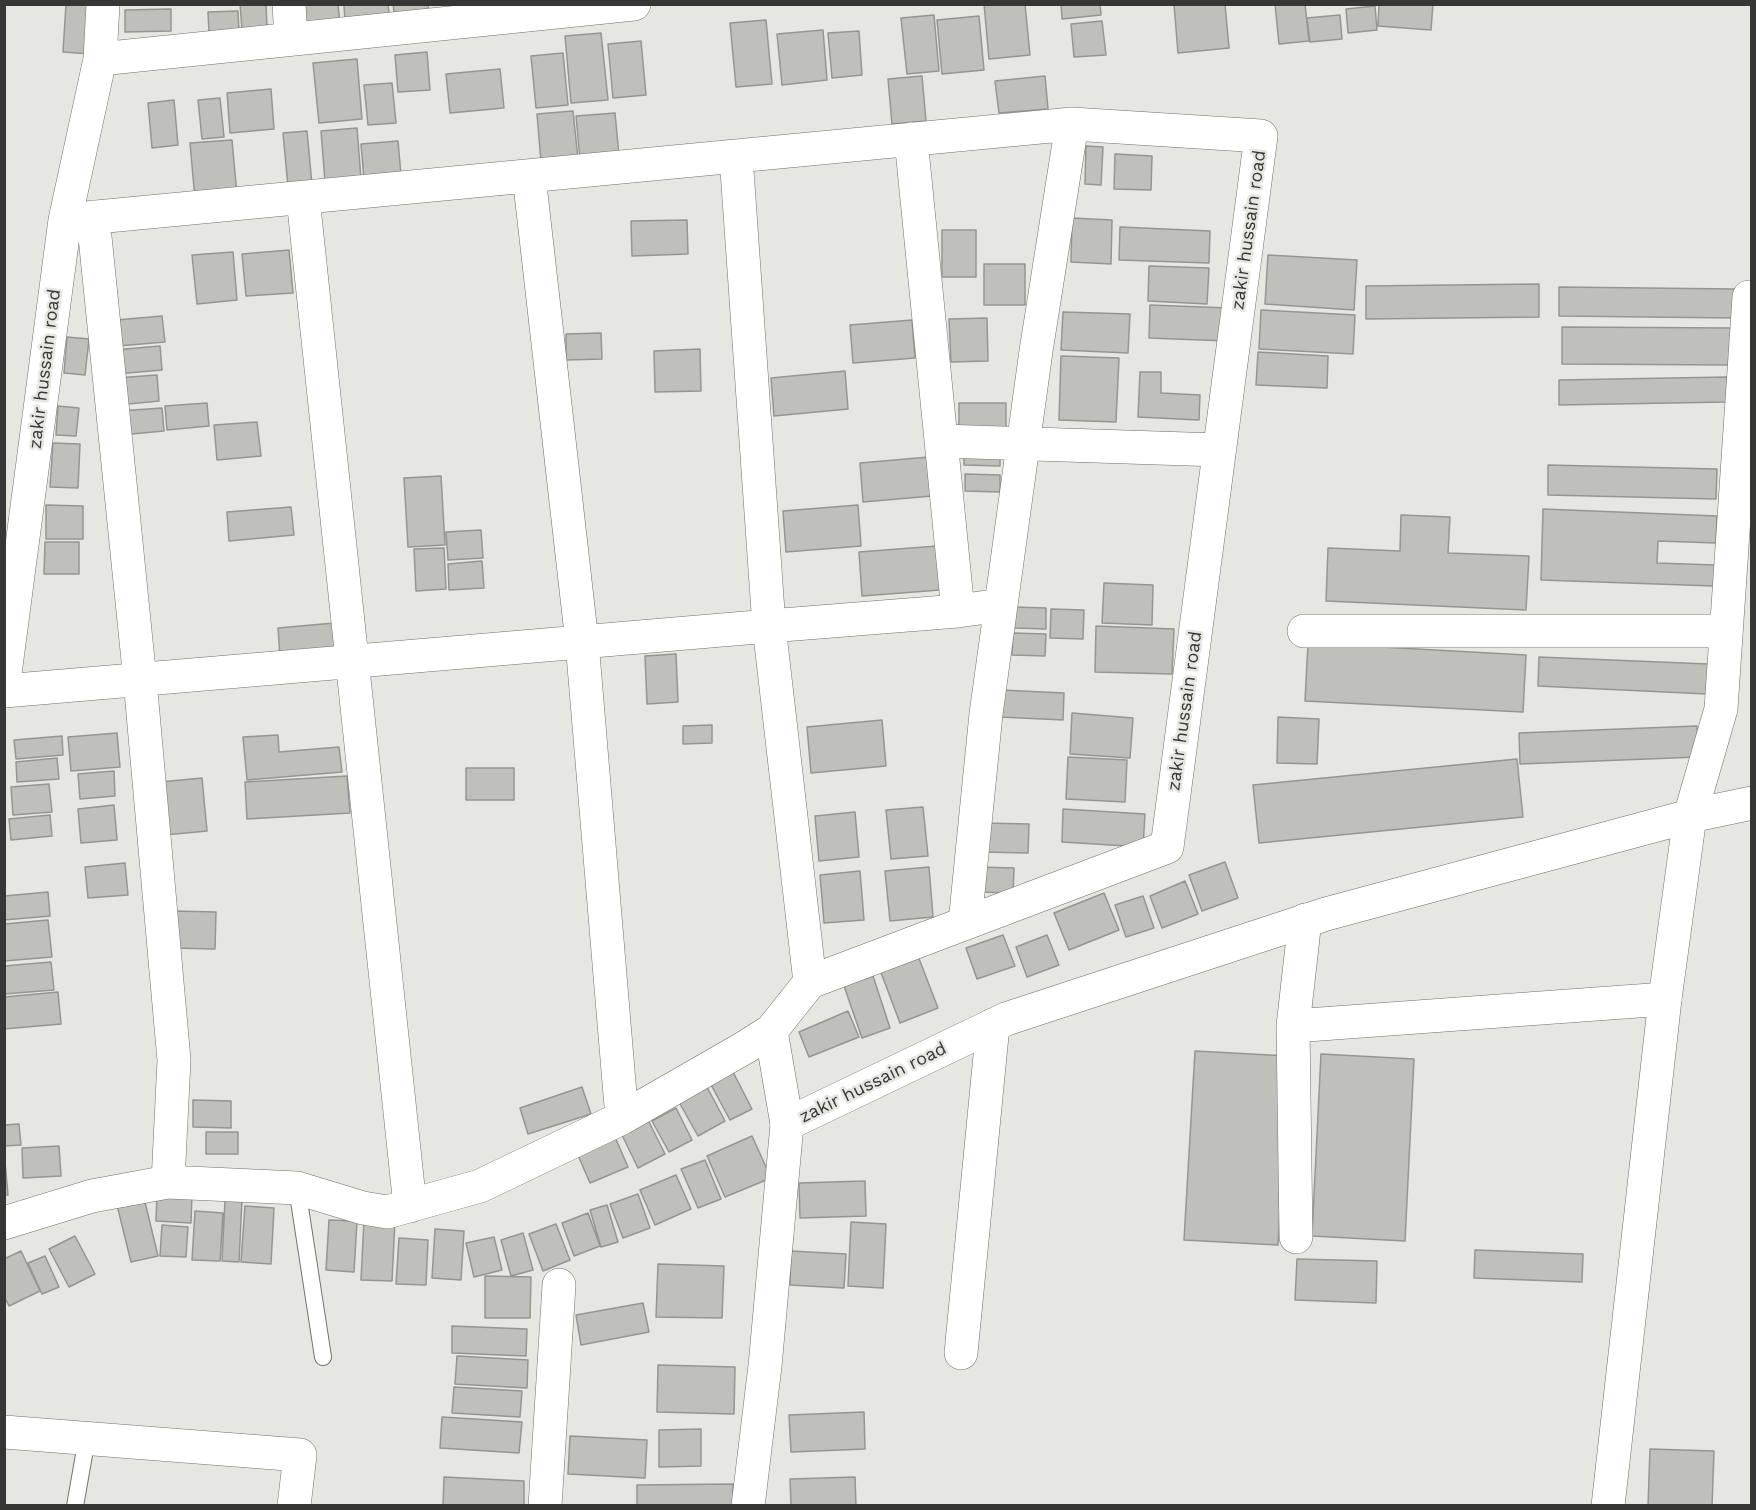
<!DOCTYPE html>
<style>
body{margin:0}
#map{position:relative;width:1756px;height:1510px;overflow:hidden;background:#e7e7e2;font-family:"Work Sans",sans-serif}
canvas{display:block}
.frame{position:absolute;inset:0;border:6px solid #363635;pointer-events:none}
</style>
<div id="map">
<canvas width="1756" height="1510"></canvas>
<div class="frame"></div>
</div>
<script>
const context = document.querySelector('canvas').getContext('2d');
context.lineJoin = 'round';
function fill(path, color) { context.fillStyle = color; context.fill(path, 'evenodd'); }
function strokePath(path, color, width, dash) { context.strokeStyle = color; context.lineWidth = width; context.lineCap = dash ? 'butt' : 'round'; context.setLineDash(dash || []); context.stroke(path); }
function label(font, color, halo, rows, align = 'center') {
  context.font = font + ' "Work Sans",sans-serif'; context.lineWidth = 5; context.setLineDash([]); context.textBaseline = 'middle'; context.strokeStyle = halo; context.fillStyle = color; for (const [text, x, y, turn = 0] of rows) {
    context.save(); context.translate(x, y); context.rotate((+turn || 0) * Math.PI / 180); context.textAlign = isNaN(turn) ? turn : align; if (halo) context.strokeText(text, 0, 0); context.fillText(text, 0, 0); context.restore();
  }
}
const building = new Path2D(`
 M66,4H95L91,54L63,52Z
 M240,4H266L267,28L242,29Z
 M299,4H338L340,24L301,27Z
 M344,4H388L390,20L345,23Z
 M393,4H428L429,15L395,18Z
 M984,4H1025L1030,55L989,59Z
 M1061,4H1100L1101,15L1062,19Z
 M1174,4H1225L1229,48L1178,53Z
 M1275,4H1305L1309,41L1279,44Z
 M1379,4H1433L1431,30L1378,26Z
 M1375,6L1377,30L1348,33L1346,9Z
 M171,9V31L125,32V10Z
 M238,11L239,32L209,33L208,12Z
 M934,15L939,71L907,74L901,18Z
 M1340,15L1342,39L1310,42L1307,18Z
 M979,16L984,70L942,74L937,20Z
 M766,20L772,84L736,87L730,23Z
 M1102,21L1106,55L1074,57L1071,24Z
 M823,30L827,80L782,85L777,34Z
 M859,31L862,75L832,78L828,33Z
 M601,33L608,100L571,103L565,36Z
 M641,41L646,95L613,98L608,44Z
 M427,52L430,90L398,92L395,55Z
 M563,53L568,105L536,108L531,56Z
 M357,59L362,119L319,123L313,63Z
 M500,69L504,108L450,113L446,74Z
 M922,76L926,121L892,124L888,79Z
 M1045,76L1048,109L999,113L995,81Z
 M392,83L396,123L368,125L364,85Z
 M271,89L274,129L230,133L227,93Z
 M220,98L224,137L202,139L198,100Z
 M174,100L178,145L152,148L148,103Z
 M573,111L578,159L541,162L537,114Z
 M615,113L619,155L580,159L576,116Z
 M357,128L361,179L325,182L321,131Z
 M307,131L312,185L288,187L283,133Z
 M232,140L237,195L195,199L190,143Z
 M398,141L401,175L364,179L361,144Z
 M1086,146L1103,147L1101,185L1085,184Z
 M1115,154L1152,156L1151,190L1114,189Z
 M1072,218L1112,220L1111,264L1071,262Z
 M687,220L688,254L632,256L631,221Z
 M1120,227L1210,231L1209,263L1119,260Z
 M942,230H976V277H942Z
 M289,250L293,293L246,296L242,254Z
 M233,252L237,300L197,304L192,255Z
 M1268,255L1357,260L1354,310L1265,304Z
 M984,264H1025V305H984Z
 M1149,266L1209,268L1207,304L1148,301Z
 M1539,284V317L1366,319V286Z
 M1559,287L1735,289V318L1559,316Z
 M1150,305L1229,308L1227,341L1149,338Z
 M1261,310L1355,315L1353,354L1259,349Z
 M1063,312L1130,314L1128,353L1061,350Z
 M162,316L165,342L118,346L116,320Z
 M987,318L988,361L951,362L949,319Z
 M912,320L915,358L853,363L850,325Z
 M1562,327L1732,328L1731,365L1562,364Z
 M601,333L602,359L566,360V334Z
 M67,337L89,339L85,375L64,373Z
 M160,346L162,370L116,374L114,350Z
 M700,349L701,391L655,392L654,351Z
 M1258,352L1328,356L1327,388L1256,385Z
 M1061,356L1119,358L1116,422L1059,420Z
 M845,371L848,409L774,416L771,378Z
 M1140,372H1161V393L1200,395L1199,420L1138,417Z
 M157,375L159,401L118,405L116,378Z
 M1727,377V402L1559,405V380Z
 M207,403L209,426L167,430L165,406Z
 M959,403H1006V437H959Z
 M58,406L79,408L76,436L56,435Z
 M162,408L164,431L121,435L119,411Z
 M257,422L261,456L217,460L214,425Z
 M53,443L80,444L78,488L50,487Z
 M964,446H1000V466L964,465Z
 M929,457L932,496L863,502L860,463Z
 M1548,465L1717,469L1716,499L1548,495Z
 M965,474L1000,475V492L965,491Z
 M441,476L445,545L408,547L404,478Z
 M46,505L83,506V539H46Z
 M858,505L861,546L786,552L783,511Z
 M291,507L294,535L229,541L227,512Z
 M1543,509L1717,516L1716,543L1658,541L1657,563L1715,565L1714,586L1541,580Z
 M1401,515L1450,517L1448,553L1529,556L1526,610L1326,601L1328,548L1400,551Z
 M481,530L483,558L448,560L446,532Z
 M45,542H79V574H44Z
 M950,545L953,589L862,596L859,552Z
 M444,548L446,589L416,591L414,549Z
 M482,561L484,588L449,590L448,564Z
 M1104,583L1153,585L1152,625L1102,623Z
 M1014,607L1046,608V629L1013,628Z
 M1051,609L1084,610L1083,639L1050,638Z
 M334,623L336,652L280,657L278,628Z
 M1096,626L1174,629L1172,674L1095,672Z
 M1013,633L1046,634L1045,656L1012,655Z
 M1308,643L1526,655L1523,712L1305,701Z
 M676,654L678,702L647,704L645,656Z
 M1539,657L1708,664L1707,694L1538,686Z
 M1001,690L1064,693L1063,720L1000,717Z
 M1072,713L1133,718L1130,758L1070,754Z
 M1278,717L1319,719L1317,764L1277,763Z
 M882,720L886,766L811,773L807,727Z
 M712,725V743L683,744V726Z
 M1697,726L1698,757L1520,764L1519,733Z
 M117,733L120,767L71,771L68,737Z
 M278,735L279,752L339,747L342,772L247,780L243,737Z
 M62,736L63,755L16,759L14,740Z
 M1068,757L1127,760L1125,802L1066,799Z
 M57,758L59,779L17,782L16,762Z
 M1517,759L1523,817L1259,843L1253,785Z
 M466,768H514V800H466Z
 M114,771L115,796L80,799L78,774Z
 M347,776L350,813L247,819L245,782Z
 M202,778L207,831L165,835L160,782Z
 M49,784L52,812L13,815L11,787Z
 M114,805L117,840L81,843L78,809Z
 M923,807L928,856L891,859L886,810Z
 M1063,809L1145,814L1143,847L1062,842Z
 M855,812L859,857L819,861L815,816Z
 M50,815L52,836L11,840L9,819Z
 M983,823L1029,824L1028,853L982,852Z
 M1225,862L1238,898L1202,911L1189,875Z
 M125,863L128,895L88,898L85,867Z
 M929,867L933,917L890,921L885,871Z
 M979,867L1014,868L1013,893L978,892Z
 M860,871L864,920L824,923L820,875Z
 M1185,881L1198,914L1162,928L1150,896Z
 M48,892L50,916L4,920V896Z
 M1104,893L1119,930L1069,950L1054,913Z
 M1143,896L1154,928L1126,937L1115,905Z
 M173,911L216,912L215,949L172,948Z
 M48,920L52,957L4,961V924Z
 M1003,935L1015,966L977,979L966,948Z
 M1047,935L1059,965L1027,977L1016,947Z
 M918,956L938,1008L900,1023L880,970Z
 M51,962L54,990L4,994V966Z
 M873,976L890,1028L862,1038L844,986Z
 M58,992L61,1024L4,1029V997Z
 M848,1011L859,1037L809,1057L799,1032Z
 M1195,1051L1288,1056L1278,1245L1184,1240Z
 M1321,1054L1414,1059L1405,1241L1312,1236Z
 M732,1070L752,1109L730,1120L709,1081Z
 M582,1087L591,1114L528,1134L520,1108Z
 M707,1087L725,1121L698,1136L679,1102Z
 M193,1100L231,1101V1128L193,1127Z
 M676,1108L692,1140L669,1152L652,1121Z
 M648,1120L665,1154L638,1168L621,1133Z
 M19,1124L21,1145L4,1146V1125Z
 M206,1132H238V1154H206Z
 M752,1136L771,1178L725,1197L707,1156Z
 M615,1137L628,1167L590,1183L577,1153Z
 M59,1146L61,1176L23,1178L22,1148Z
 M4,1151L8,1195H4Z
 M705,1160L721,1199L698,1208L681,1169Z
 M676,1175L691,1209L655,1225L640,1190Z
 M865,1181L866,1216L800,1218L799,1183Z
 M157,1192L192,1194L191,1223L156,1221Z
 M638,1194L650,1228L623,1238L610,1204Z
 M144,1198L158,1256L131,1262L117,1205Z
 M225,1200H242L239,1262L222,1261Z
 M607,1205L618,1242L601,1247L590,1210Z
 M245,1206L274,1208L271,1264L241,1262Z
 M195,1211L223,1213L220,1261L192,1260Z
 M588,1213L600,1246L574,1256L562,1223Z
 M364,1219L395,1220L392,1281L361,1280Z
 M329,1220L357,1221L354,1272L326,1270Z
 M851,1222L886,1224L883,1288L848,1286Z
 M556,1224L570,1260L543,1271L529,1234Z
 M162,1225L188,1227L186,1257L160,1256Z
 M435,1229L464,1231L461,1280L432,1278Z
 M523,1233L533,1270L511,1276L501,1240Z
 M75,1236L95,1274L69,1287L49,1249Z
 M494,1237L502,1270L474,1277L466,1243Z
 M399,1238L428,1240L426,1285L396,1284Z
 M1475,1250L1583,1254L1582,1282L1474,1278Z
 M21,1251L40,1291L9,1306L4,1296V1259Z
 M791,1251L846,1254L844,1288L790,1285Z
 M45,1256L59,1287L42,1294L28,1263Z
 M1297,1259L1377,1261L1376,1303L1295,1300Z
 M658,1264L724,1266L722,1318L656,1317Z
 M485,1276L531,1277L530,1318H485Z
 M643,1303L649,1332L581,1345L576,1315Z
 M452,1326L527,1329L526,1356L452,1353Z
 M457,1356L528,1360L527,1388L455,1384Z
 M658,1365L735,1367L734,1414L657,1412Z
 M454,1387L522,1391L520,1417L452,1413Z
 M864,1412L865,1449L791,1452L789,1415Z
 M442,1417L522,1422L519,1453L440,1448Z
 M701,1429V1466L659,1467V1430Z
 M570,1436L647,1440L645,1478L568,1474Z
 M1650,1449L1714,1451L1712,1506H1648Z
 M444,1477L524,1481V1506H443Z
 M855,1477L856,1506H791L790,1479Z
 M733,1484V1506H637V1485Z`);
const service = new Path2D(`
 M297,1188L323,1357
 M75,1506L87,1438`);
const minor = new Path2D(`
 M289,4L291,39
 M100,59L634,4
 M911,139L958,611
 M736,156L769,626L810,982
 M529,176L582,642L622,1118
 M303,198L410,1206
 M93,217L140,680L174,1060L168,1182
 M941,441L1219,450
 M1304,631H1726
 M4,681L65,220L100,59L103,4
 M4,691L769,626L958,611L1001,605
 M1690,816L1721,709L1749,297
 M965,923L986,714L1036,351L1072,124
 M1293,1026L1665,999
 M771,1031L787,1124
 M4,1223L92,1196L168,1182L297,1188L363,1208L387,1212L480,1186L622,1118L744,1048L771,1031L810,982L1167,847L1261,136L1072,124L65,220
 M1296,1237L1293,1026L1305,920
 M961,1353L993,1025
 M4,1432L300,1455L294,1506
 M545,1506L559,1285`);
const tertiary = new Path2D(`
 M748,1506L765,1366L787,1124L1006,1019L1326,914L1690,816L1752,803
 M1608,1506L1665,999L1690,816`);
const streetNames = [
 ["zakir hussain road",1249,230,-82],
 ["zakir hussain road",45,369,-83],
 ["zakir hussain road",1185,711,-82],
 ["zakir hussain road",873,1083,-26]
];
fill(building, '#c0c0bb');
strokePath(building, '#969691', 1.5);
strokePath(service, '#6f6f6b', 18);
strokePath(minor, '#6f6f6b', 34);
strokePath(tertiary, '#6f6f6b', 34);
strokePath(service, '#fff', 16);
strokePath(minor, '#fff', 33);
strokePath(tertiary, '#fff', 33);
label('18px', '#363635', '#e7e7e2', streetNames);
</script>
